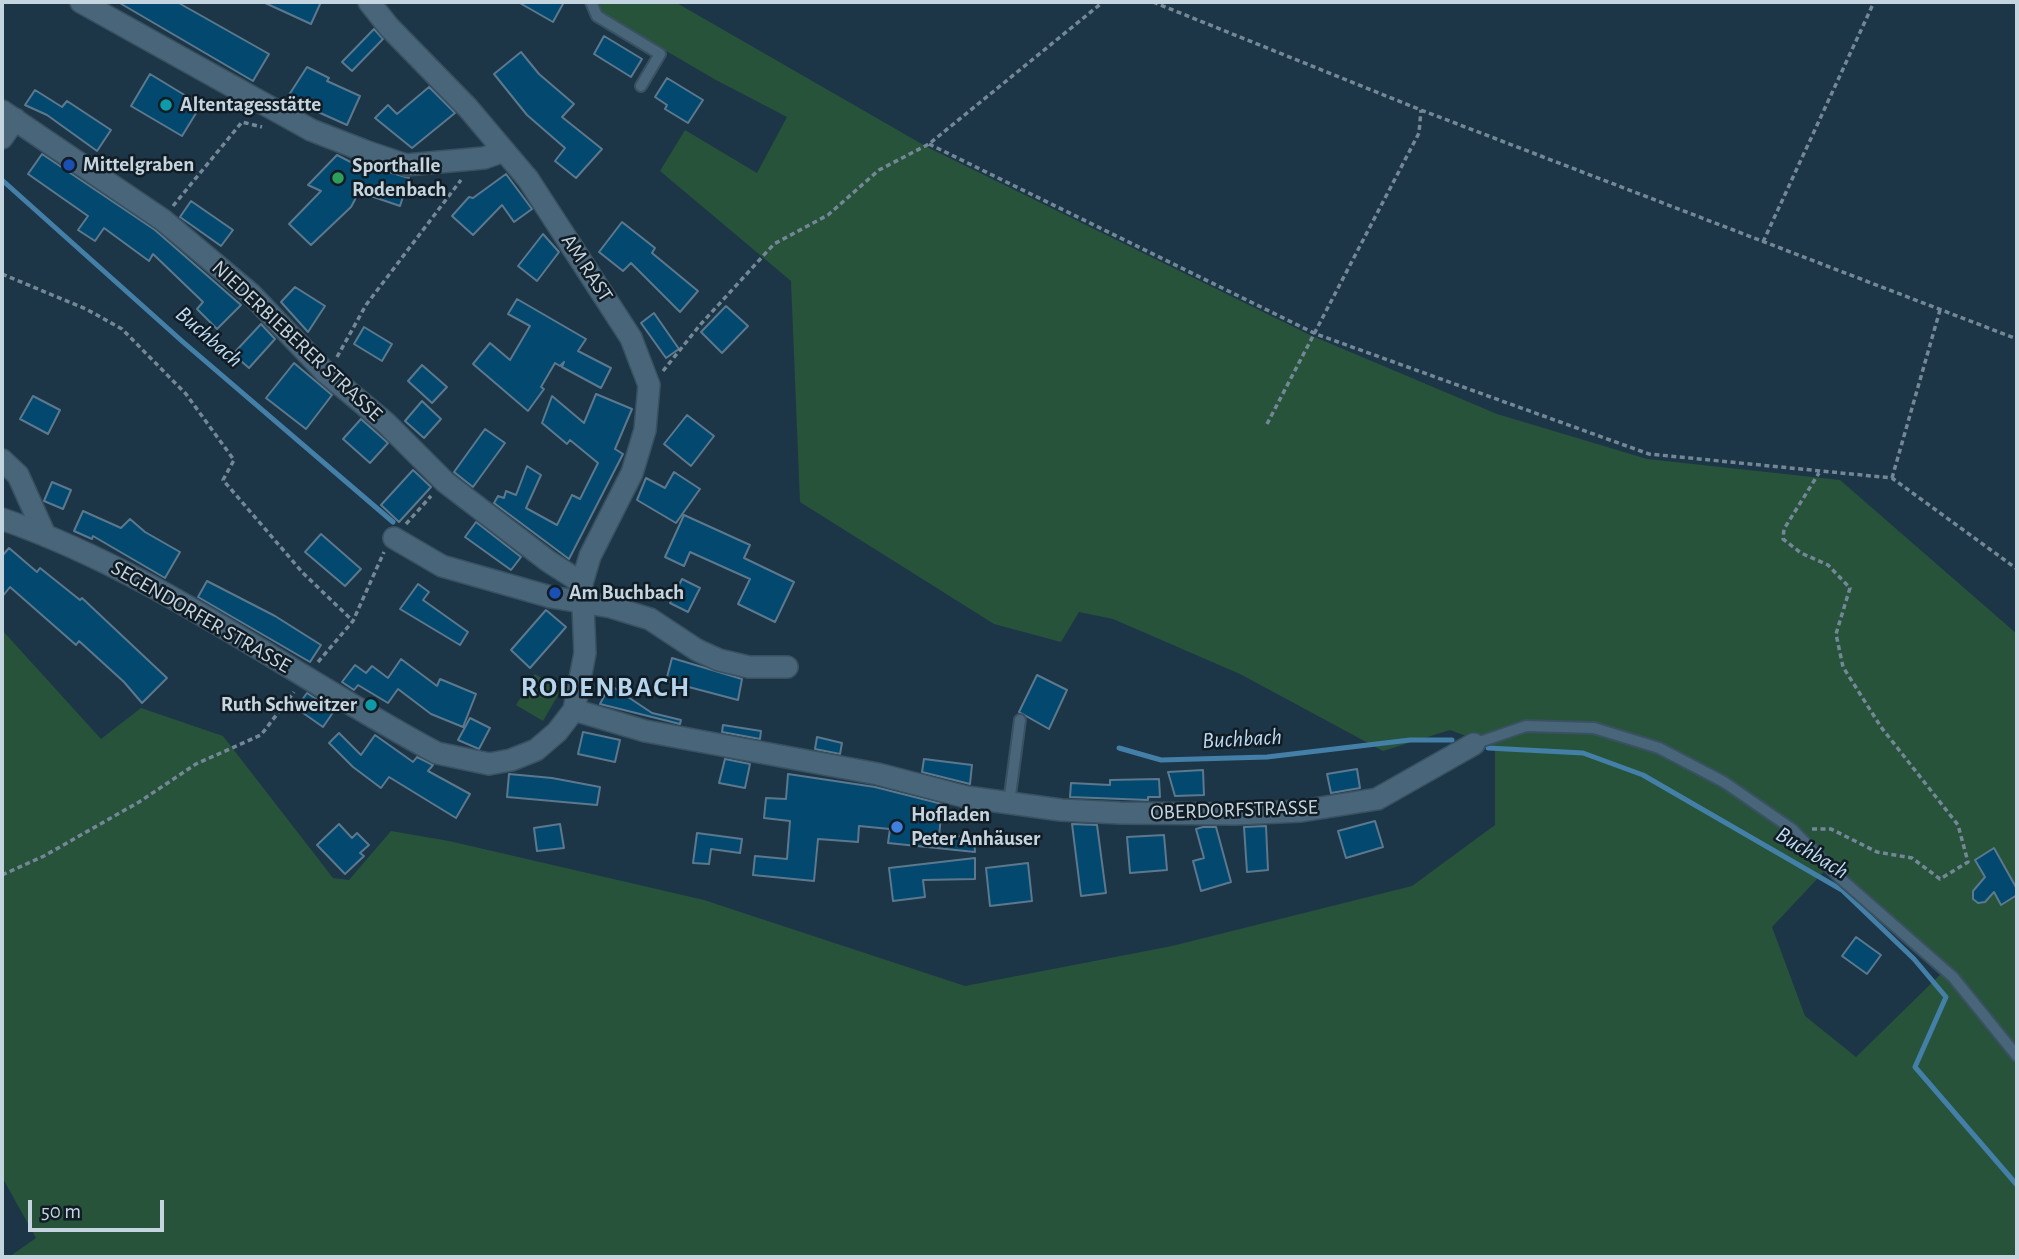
<!DOCTYPE html>
<meta charset="utf-8">
<style>
body{margin:0}
#map{position:relative;width:2019px;height:1259px;overflow:hidden;background:#1c3648;font-family:"Alegreya Sans",sans-serif}
canvas{display:block}
.frame{position:absolute;inset:0;border:4px solid #c5d5e0;pointer-events:none}
.scale{position:absolute;left:28px;top:1200px;width:136px;height:32px;box-sizing:border-box;border:4px solid #c5d5e0;border-top:0;padding-left:9px;font-size:21px;line-height:24px;white-space:nowrap;color:#c5d5e0;-webkit-text-stroke:5px #111c25;paint-order:stroke}
</style>
<div id="map">
<canvas width="2019" height="1259"></canvas>
<div class="frame"></div>
<div class="scale">50 m</div>
</div>
<script>
const context = document.querySelector('canvas').getContext('2d');
context.lineJoin = 'round';
function fill(path, color) { context.fillStyle = color; context.fill(path, 'evenodd'); }
function strokePath(path, color, width, dash) { context.strokeStyle = color; context.lineWidth = width; context.lineCap = dash ? 'butt' : 'round'; context.setLineDash(dash || []); context.stroke(path); }
function label(font, color, halo, rows, align = 'center') {
  context.font = font + ' "Alegreya Sans",sans-serif'; context.lineWidth = 5; context.setLineDash([]); context.textBaseline = 'middle'; context.strokeStyle = halo; context.fillStyle = color; for (const [text, x, y, turn = 0] of rows) {
    context.save(); context.translate(x, y); context.rotate((+turn || 0) * Math.PI / 180); context.textAlign = isNaN(turn) ? turn : align; if (halo) context.strokeText(text, 0, 0); context.fillText(text, 0, 0); context.restore();
  }
}
const green = new Path2D(`
 M599,2H675L927,147L1310,335L1497,414L1647,459L1840,480L2017,634V1257H9L36,1238L2,1177V630L101,739L141,708L223,736L333,878L349,880L391,831L449,841L704,900L965,986L1172,946L1412,886L1495,825V747L1450,730L1383,751L1240,674L1113,619L1079,612L1061,642L994,624L800,502L791,281L660,171L685,130L757,173L787,117L716,80L601,13ZM1832,863L1944,971L1856,1057L1805,1016L1772,927Z
 M535,674L561,690L543,721L516,705Z`);
const stream = new Path2D(`
 M2,180L183,342L393,522
 M1119,748L1161,760L1267,757L1410,740H1452
 M1488,748L1583,753L1643,775L1842,890L1914,959L1946,997L1915,1067L2017,1185`);
const building = new Path2D(`
 M118,2H177L269,54L253,81Z
 M263,2H321L311,24Z
 M518,2H564L553,22Z
 M374,29L383,39L352,71L342,62Z
 M604,36L642,59L631,77L594,54Z
 M521,52L539,74L574,104L562,117L602,149L576,178L555,161L565,148L527,115L494,74Z
 M307,67L329,78L327,81L360,96L347,125L287,98Z
 M150,74L201,105L182,136L131,106Z
 M667,78L703,100L688,123L665,109L667,105L655,97Z
 M429,87L455,113L412,148L375,118L388,105L397,114Z
 M35,90L62,107L67,101L111,130L97,151L47,115L25,105Z
 M42,154L155,230L241,305L217,329L197,309L203,302L153,254L149,261L104,228L95,241L78,230L88,216L28,174Z
 M337,155L370,172L372,167L409,178L400,206L359,192L351,207L311,245L289,224L321,191L308,185Z
 M506,174L532,209L514,222L502,205L473,235L452,216L469,197L473,198Z
 M191,201L233,230L221,246L180,217Z
 M622,222L655,248L652,253L698,291L680,312L631,263L623,271L599,252Z
 M543,234L559,252L537,281L518,266Z
 M295,287L325,306L308,332L281,302Z
 M517,299L586,339L578,351L611,368L601,388L562,367L564,362L560,366L555,363L541,387L544,389L528,411L473,364L490,343L510,360L530,326L508,314Z
 M726,306L748,326L722,353L701,332Z
 M654,313L679,349L666,358L641,323Z
 M261,324L275,339L249,368L233,354Z
 M364,327L392,344L382,361L354,344Z
 M294,363L332,395L306,429L266,398Z
 M422,365L447,387L432,403L408,381Z
 M596,394L632,409L615,449L623,454L569,559L494,503L498,496L504,498L506,491L516,495L527,466L541,475L526,508L557,525L572,495L580,499L598,463L570,440L567,444L542,423L552,396L584,423Z
 M33,396L60,410L48,434L20,419Z
 M422,401L441,419L424,438L405,421Z
 M687,415L714,436L691,466L664,444Z
 M361,419L388,443L370,463L343,439Z
 M485,429L505,443L473,487L454,472Z
 M413,470L431,487L399,522L381,505Z
 M674,472L700,489L676,523L637,500L646,478L665,488Z
 M52,482L71,490L63,509L44,501Z
 M83,511L121,528L130,519L145,532L180,552L165,578L93,536L92,539L74,531Z
 M684,515L750,545L744,558L794,582L775,622L738,604L750,579L690,552L684,566L665,557Z
 M476,522L521,557L511,570L465,537Z
 M321,534L361,569L345,586L305,552Z
 M9,548L37,572L40,568L80,600L82,598L167,678L142,703L124,682L79,641L76,645L10,587L2,597V556Z
 M682,579L700,588L688,612L670,603Z
 M207,581L275,616L321,645L310,662L198,597Z
 M418,584L429,592L423,600L468,632L460,645L400,609Z
 M546,610L566,627L530,668L511,650Z
 M672,658L742,679L738,700L666,681Z
 M401,659L437,686L440,679L476,694L463,727L431,714L398,689L388,703L358,685L354,690L342,682L355,665L366,673L372,666L388,678Z
 M1037,675L1067,690L1049,729L1019,712Z
 M610,685L652,713L681,720L680,724L600,704Z
 M307,693L334,711L323,727L296,708Z
 M470,718L490,728L479,749L458,740Z
 M723,725L761,731L760,739L722,732Z
 M583,732L620,740L615,762L578,754Z
 M339,733L361,755L375,735L413,762L417,757L433,765L428,771L470,794L456,818L389,777L381,788L353,767L329,743Z
 M817,737L842,743L840,754L815,749Z
 M725,759L750,764L745,788L719,783Z
 M924,759L972,765L970,784L922,772Z
 M1357,769L1360,788L1331,793L1327,774Z
 M1203,770L1204,795L1175,796L1168,772Z
 M509,774L552,778L600,787L597,805L507,797Z
 M788,774L875,787L942,804L939,837L974,836L975,852L888,843L890,829L859,826L858,842L818,839L814,881L753,875L755,856L787,859L790,821L764,818L766,798L786,799Z
 M1159,779L1160,797H1148V800L1070,797L1071,783L1110,785V780Z
 M1375,821L1383,847L1346,858L1338,831Z
 M339,824L352,838L357,833L369,845L360,853L364,856L345,874L317,845Z
 M560,824L564,848L537,851L534,828Z
 M1072,824L1097,825L1106,893L1081,896Z
 M1266,826L1268,870L1247,872L1244,827Z
 M1203,827H1216L1231,882L1201,891L1193,861L1204,858L1196,829Z
 M697,833L742,839L740,853L711,849L709,864L693,863Z
 M1164,835L1167,870L1130,873L1127,837Z
 M1994,848L2017,889V895L2001,905L1994,892L1985,902L1978,903L1973,899V891L1985,877L1975,860Z
 M975,858V879L923,880L925,897L893,901L889,868Z
 M1028,863L1032,901L990,906L986,868Z
 M1856,937L1881,955L1867,974L1842,956Z`);
const path = new Path2D(`
 M1153,2L1421,110L2017,339
 M929,144L1316,334L1649,454L1892,478L2017,569
 M173,206L242,122L262,127
 M1763,242L1874,2
 M2,274L86,309L122,329L186,394L234,460L223,480L303,573L353,621
 M337,357L366,305L461,180
 M663,371L700,325L774,244L828,215L879,170L929,144L1103,2
 M1267,424L1419,133L1421,110
 M1892,478L1940,310
 M406,524L431,496
 M318,662L353,621L384,552
 M1812,829H1831L1877,852L1912,858L1940,879L1968,862L1958,825L1881,727L1843,667L1836,634L1850,588L1828,565L1801,553L1783,539L1784,529L1819,473
 M2,875L44,856L139,802L196,764L261,735L294,692
 M1931,1257H1934`);
const service = new Path2D(`
 M591,2L597,16L660,54L641,86
 M1474,744L1526,726L1594,728L1659,748L1724,782L1792,829L1840,878L1953,977L2017,1056
 M1009,803L1020,720`);
const minor = new Path2D(`
 M81,2L311,130L365,151L406,165L484,158L504,151
 M2,111L163,220L251,294L326,373L386,423L445,482L548,561L582,583
 M2,138L15,119
 M2,460L18,475L44,533
 M394,538L442,566L551,597L611,607L650,619L697,650L719,660L749,667H787
 M574,710L645,731L878,774L966,797L1061,810L1120,813L1235,814L1301,811L1377,799L1474,744`);
const tertiary = new Path2D(`
 M2,519C158,573 292,676 437,753L489,764L511,760L536,750L557,732L574,710L585,653L582,583L590,556L632,473L645,430L649,385L631,338L528,179L468,108L389,27L369,2`);
const markers = [
 [166,105,7,"#0f9aa8"],
 [69,165,7,"#1a4fb4"],
 [338,178,7,"#2e9e5b"],
 [555,593,7,"#1a4fb4"],
 [371,705,7,"#0f9aa8"],
 [897,827,7,"#3f7fe0"]
];
const poiNames = [
 ["Altentagesstätte",180,105],
 ["Mittelgraben",83,165],
 ["Sporthalle",352,166],
 ["Rodenbach",352,190],
 ["Am Buchbach",569,593],
 ["Ruth Schweitzer",357,705,"right"],
 ["Hofladen",911,815],
 ["Peter Anhäuser",911,839]
];
const streetNames = [
 ["AM RAST",587,268,57],
 ["NIEDERBIEBERER STRASSE",297,341,43],
 ["SEGENDORFER STRASSE",201,617,30],
 ["OBERDORFSTRASSE",1234,810,-2]
];
const waterNames = [
 ["Buchbach",209,337,41],
 ["Buchbach",1242,739,-3],
 ["Buchbach",1812,853,31]
];
const districtNames = [
 ["RODENBACH",606,688]
];
fill(green, '#27533b');
strokePath(stream, '#447fa8', 5);
fill(building, '#03496f');
strokePath(building, '#5c788d', 2);
strokePath(service, '#395160', 14);
strokePath(minor, '#395160', 24);
strokePath(tertiary, '#395160', 24);
strokePath(path, '#738796', 3.5, [5, 3.5]);
strokePath(service, '#496579', 10);
strokePath(minor, '#496579', 21);
strokePath(tertiary, '#496579', 21);
for (const [x, y, r, color] of markers) { const dot = new Path2D(); dot.arc(x, y, r, 0, 2 * Math.PI); context.fillStyle = color; context.fill(dot); strokePath(dot, '#111c25', 2.5); }
label('bold 21px', '#c5d5e0', '#111c25', poiNames, 'left');
label('21px', '#c5d5e0', '#111c25', streetNames);
label('italic 23px', '#bddcf4', '#111c25', waterNames);
context.letterSpacing = '2px';
label('bold 28px', '#b6d4ec', '#111c25', districtNames);
context.letterSpacing = '0px';
</script>
